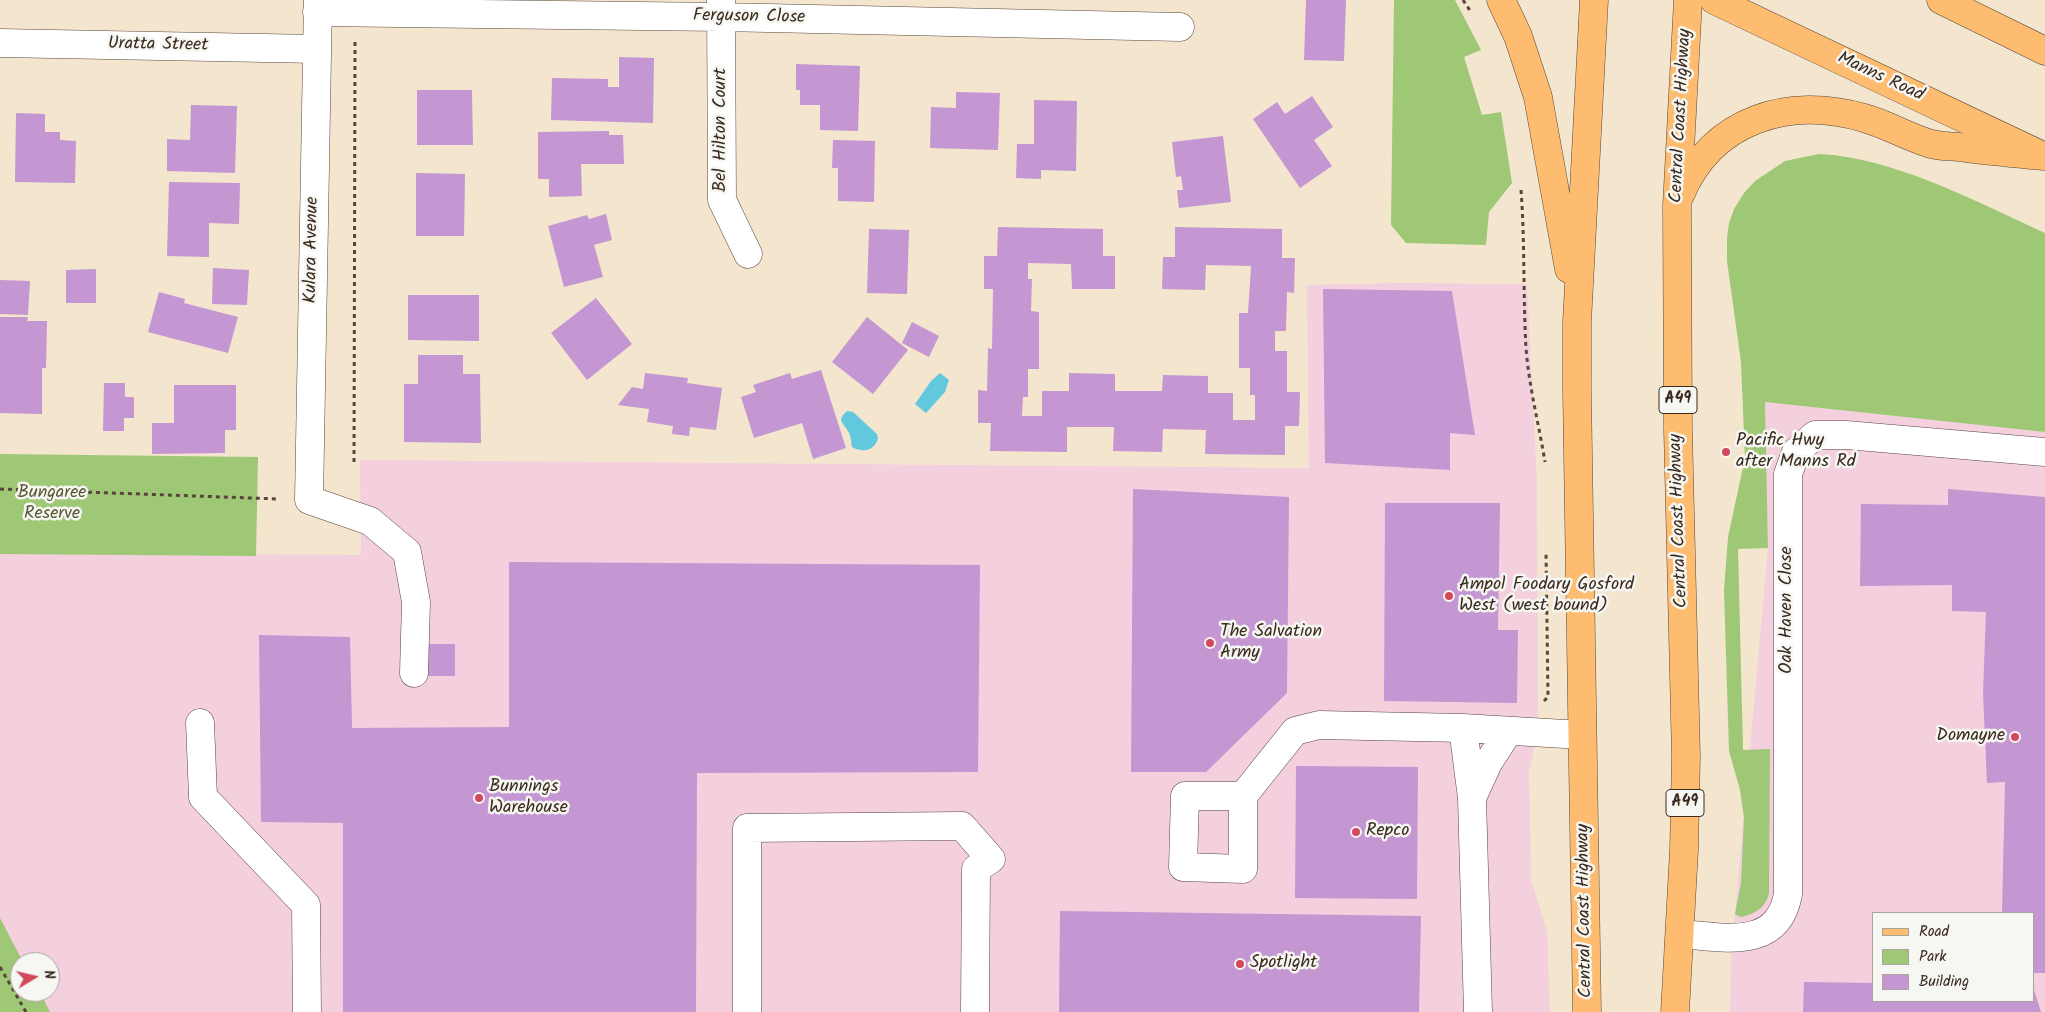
<!DOCTYPE html>
<style>
body{margin:0}
#map{position:relative;width:2045px;height:1012px;overflow:hidden;background:#f4e5cf;font-family:Kalam,sans-serif}
canvas{display:block}
.legend{position:absolute;left:1872px;top:912px;width:162px;height:90px;box-sizing:border-box;background:#f6f6f2;border:1px solid #aba49d;margin:0;padding:6px 9px;list-style:none;font-size:15px;color:#3b2a1e}
.legend li{display:flex;align-items:center;gap:10px;height:25px}
.legend b{width:25px;border:1px solid #aba49d}
.north{position:absolute;left:10px;top:952px;width:50px;height:50px;box-sizing:border-box;background:#f6f6f2;border:1px solid #aba49d;border-radius:50%;rotate:81deg;font-size:14px;font-weight:700;line-height:20px;text-align:center;color:#3b2a1e}
.north::after{content:'';display:block;margin:auto;width:18px;height:22px;background:#d1495b;clip-path:polygon(50% 0,100% 100%,50% 72%,0 100%)}
</style>
<div id="map">
<canvas width="2045" height="1012"></canvas>
<ul class="legend">
<li><b style="height:6px;background:#fdbc70"></b>Road</li>
<li><b style="height:14px;background:#9ec875"></b>Park</li>
<li><b style="height:14px;background:#c496d2"></b>Building</li>
</ul>
<div class="north">N</div>
</div>
<script>
const context = document.querySelector('canvas').getContext('2d');
context.lineJoin = 'round';
function fill(path, color) { context.fillStyle = color; context.fill(path, 'evenodd'); }
function strokePath(path, color, width, dash) { context.strokeStyle = color; context.lineWidth = width; context.lineCap = dash ? 'butt' : 'round'; context.setLineDash(dash || []); context.stroke(path); }
function label(font, color, halo, rows, align = 'center') {
  context.font = font + ' Kalam,sans-serif'; context.lineWidth = 5; context.setLineDash([]); context.textBaseline = 'middle'; context.strokeStyle = halo; context.fillStyle = color; for (const [text, x, y, turn = 0] of rows) {
    context.save(); context.translate(x, y); context.rotate((+turn || 0) * Math.PI / 180); context.textAlign = isNaN(turn) ? turn : align; if (halo) context.strokeText(text, 0, 0); context.fillText(text, 0, 0); context.restore();
  }
}
const built = new Path2D(`
 M1398,283L1527,284L1537,483L1538,733L1529,771L1531,880L1547,931L1550,1012H40L29,992H50V962H20L0,942V553L361,555L360,460L1309,468L1307,285Z
 M1765,402L2045,432V1012H1730L1731,958L1768,548ZM1874,913H2034V1001H1874Z`);
const green = new Path2D(`
 M1394,0H1455L1481,50L1464,57L1482,115L1501,112L1512,183L1489,212L1486,245L1406,243L1391,225Z
 M1819,154C1893,157 1977,202 2045,233V432L1765,402L1768,548L1738,549L1743,750L1770,749L1769,892C1767,907 1755,914 1741,917L1735,914L1741,883L1744,817L1740,790L1729,751L1724,590L1728,537L1745,458L1741,362L1727,261V238L1729,223L1734,209L1744,193L1755,181L1785,161Z
 M0,454L258,457L256,556L0,554Z
 M0,918L23,962H20V992H40L50,1012H0Z`);
const water = new Path2D(`
 M940,373L949,380L945,392L926,413L915,404L931,381Z
 M847,411L853,412L877,434L878,438C875,451 863,453 852,447C851,441 851,436 848,431C843,422 836,421 847,411Z`);
const building = new Path2D(`
 M1306,0H1346L1344,61L1304,60Z
 M619,57L654,58L653,123L551,120L552,78L608,79V87H619Z
 M796,64L860,66L858,131L820,130V105H800V90H796Z
 M417,90H472L473,145H417Z
 M956,92L1000,93L998,150L930,148L931,107L956,108Z
 M1312,96L1333,127L1314,140L1332,166L1300,188L1253,119L1277,102L1285,114Z
 M1034,100L1077,101L1076,171L1041,170V179L1016,178L1017,144H1034Z
 M191,105L237,106L235,173L167,171V139L190,140Z
 M16,113L45,114V132H60V140L76,141L75,183L15,182Z
 M609,131V135H623L624,164H581L582,196L549,197V179H538V132Z
 M1223,136L1231,202L1179,208L1177,190H1183L1181,176L1176,177L1172,142Z
 M833,140L875,141L874,202L838,201V168H832Z
 M416,173L465,174L464,236H416Z
 M169,182L240,183L239,224L209,223V257L167,256Z
 M606,214L612,240L594,245L603,277L564,287L548,226L587,215L589,219Z
 M998,227L1103,229V256H1115V289H1072L1071,264L1028,263V279H1032L1031,311L1039,312V369H1028V397H1023L1022,416H1042V391H1069V373L1115,374V391H1162L1163,375L1208,376V393H1233V420H1255V395H1250V368H1239V313H1248L1251,266L1206,265L1205,290L1162,289L1163,257H1175V227L1282,229V258H1295L1294,293L1287,292L1286,331H1275V351H1287V392H1300L1299,426H1285V455L1205,454L1206,430L1163,429L1162,452L1113,451L1114,427H1067V452L990,451L991,423H978V390L987,391L988,348L992,349L993,289H984V256H997Z
 M869,229L909,230L907,294L867,293Z
 M213,268L249,270L247,305L212,304Z
 M96,269V303H66V270Z
 M0,280L30,281L28,315L0,314Z
 M1323,289L1452,291L1475,435L1450,433V470L1325,463Z
 M159,292L185,299L184,303L238,317L228,353L148,332Z
 M408,295H479V341L408,340Z
 M596,298L632,344L587,380L551,333Z
 M0,317H28L27,321H47L46,368H42V414L0,413Z
 M867,317L908,350L873,394L832,362Z
 M912,322L939,336L929,357L902,343Z
 M418,355H463V374H480L481,443L404,442V384H418Z
 M821,370L846,448L813,459L802,423L754,438L741,397L756,392L753,385L790,373L792,379Z
 M645,373L688,378L687,383L722,388L716,430L690,427L689,436L672,434L673,426L647,422L649,409L618,405L632,387L643,389Z
 M104,383H125V397H134V418H124V431H103Z
 M174,385H236V430H225V453L152,454V423H174Z
 M1133,489L1289,497L1287,693L1206,772H1131Z
 M1948,489L2045,497V973H2034V913H2002L2005,782L1987,783L1983,692L1986,612L1952,611V585L1860,586L1861,504L1948,505Z
 M1385,503H1500L1498,630H1518L1517,703L1384,701Z
 M509,562L980,565L978,772L697,773L696,1012H343V823L261,822L259,635L350,637L352,728L509,727Z
 M426,644H455V676H426Z
 M1296,766L1418,767L1417,899L1295,898Z
 M1060,911L1421,916L1419,1012H1059Z
 M1804,982L1874,983V1001H2034V990L2041,1012H1803Z`);
const path = new Path2D(`
 M1463,0L1471,12
 M1521,190C1525,243 1523,296 1526,348C1529,387 1539,425 1545,462
 M354,462L355,42
 M0,489L279,499
 M1544,701L1548,697L1546,551
 M0,967L26,1012`);
const minor = new Path2D(`
 M318,0L309,500L370,521L407,552L416,602L414,673
 M721,0L722,200L748,254
 M317,12L721,17L1180,27
 M0,43L317,49
 M200,723L203,797L306,905L307,1012
 M1463,728L1472,798L1478,1012
 M1243,796H1185L1183,867L1243,869V796L1295,731L1319,725L1463,728L1582,735
 M1472,798L1488,763L1508,732
 M1680,934C1723,937 1778,951 1788,894V474L1796,452L1815,435H1846L2045,452
 M747,1012V828L962,826L991,859L976,869L975,1012`);
const major = new Path2D(`
 M1714,0L2041,155
 M1941,0L2045,51`);
const highway = new Path2D(`
 M1501,0L1518,36L1538,97L1569,269
 M1680,195C1712,119 1789,96 1864,118C1886,124 1906,136 1928,143C1939,147 1954,146 1966,148C1992,151 2019,154 2045,156
 M1587,1012L1577,392V322L1594,0
 M1675,1012L1684,850L1686,757L1678,430L1677,206L1688,0`);
const markers = [
 [1726,452,5,"#d1495b"],
 [1449,596,5,"#d1495b"],
 [1210,643,5,"#d1495b"],
 [2015,737,5,"#d1495b"],
 [479,798,5,"#d1495b"],
 [1356,832,5,"#d1495b"],
 [1240,964,5,"#d1495b"]
];
const shields = [
 [1678,400,38],
 [1685,803,38]
];
const shieldNames = [
 ["A49",1678,400],
 ["A49",1685,803]
];
const streetNames = [
 ["Ferguson Close",749,18,1],
 ["Uratta Street",158,46,1],
 ["Manns Road",1880,78,25],
 ["Central Coast Highway",1682,116,-87],
 ["Bel Hilton Court",722,130,-90],
 ["Kulara Avenue",313,250,-89],
 ["Central Coast Highway",1680,521,-92],
 ["Oak Haven Close",1788,610,-90],
 ["Central Coast Highway",1586,911,-91]
];
const poiNames = [
 ["Pacific Hwy",1736,442],
 ["after Manns Rd",1736,463],
 ["Ampol Foodary Gosford",1459,586],
 ["West (west bound)",1459,607],
 ["The Salvation",1220,633],
 ["Army",1220,654],
 ["Domayne",2005,737,"right"],
 ["Bunnings",489,788],
 ["Warehouse",489,809],
 ["Repco",1366,832],
 ["Spotlight",1250,964]
];
const parkNames = [
 ["Bungaree",52,494],
 ["Reserve",52,515]
];
fill(built, '#f4cfdd');
fill(green, '#9ec875');
fill(water, '#61c8de');
fill(building, '#c496d2');
strokePath(minor, '#574639', 29);
strokePath(major, '#574639', 29);
strokePath(highway, '#574639', 29);
strokePath(path, '#574639', 3, [4, 4]);
strokePath(minor, '#fff', 28);
strokePath(major, '#fdbc70', 28);
strokePath(highway, '#fdbc70', 28);
for (const [x, y, r, color] of markers) { const dot = new Path2D(); dot.arc(x, y, r, 0, 2 * Math.PI); context.fillStyle = color; context.fill(dot); strokePath(dot, '#f6f6f2', 2); }
for (const [x, y, w] of shields) { const box = new Path2D(); box.roundRect(x - w / 2, y - 13.5, w, 27, 4); context.fillStyle = '#f6f6f2'; context.fill(box); strokePath(box, '#3b2a1e', 1); }
label('bold 16px', '#3b2a1e', null, shieldNames);
label('18px', '#3b2a1e', '#f6f6f2', streetNames);
label('18px', '#3b2a1e', '#f6f6f2', poiNames, 'left');
label('18px', '#595938', '#f6f6f2', parkNames);
</script>
